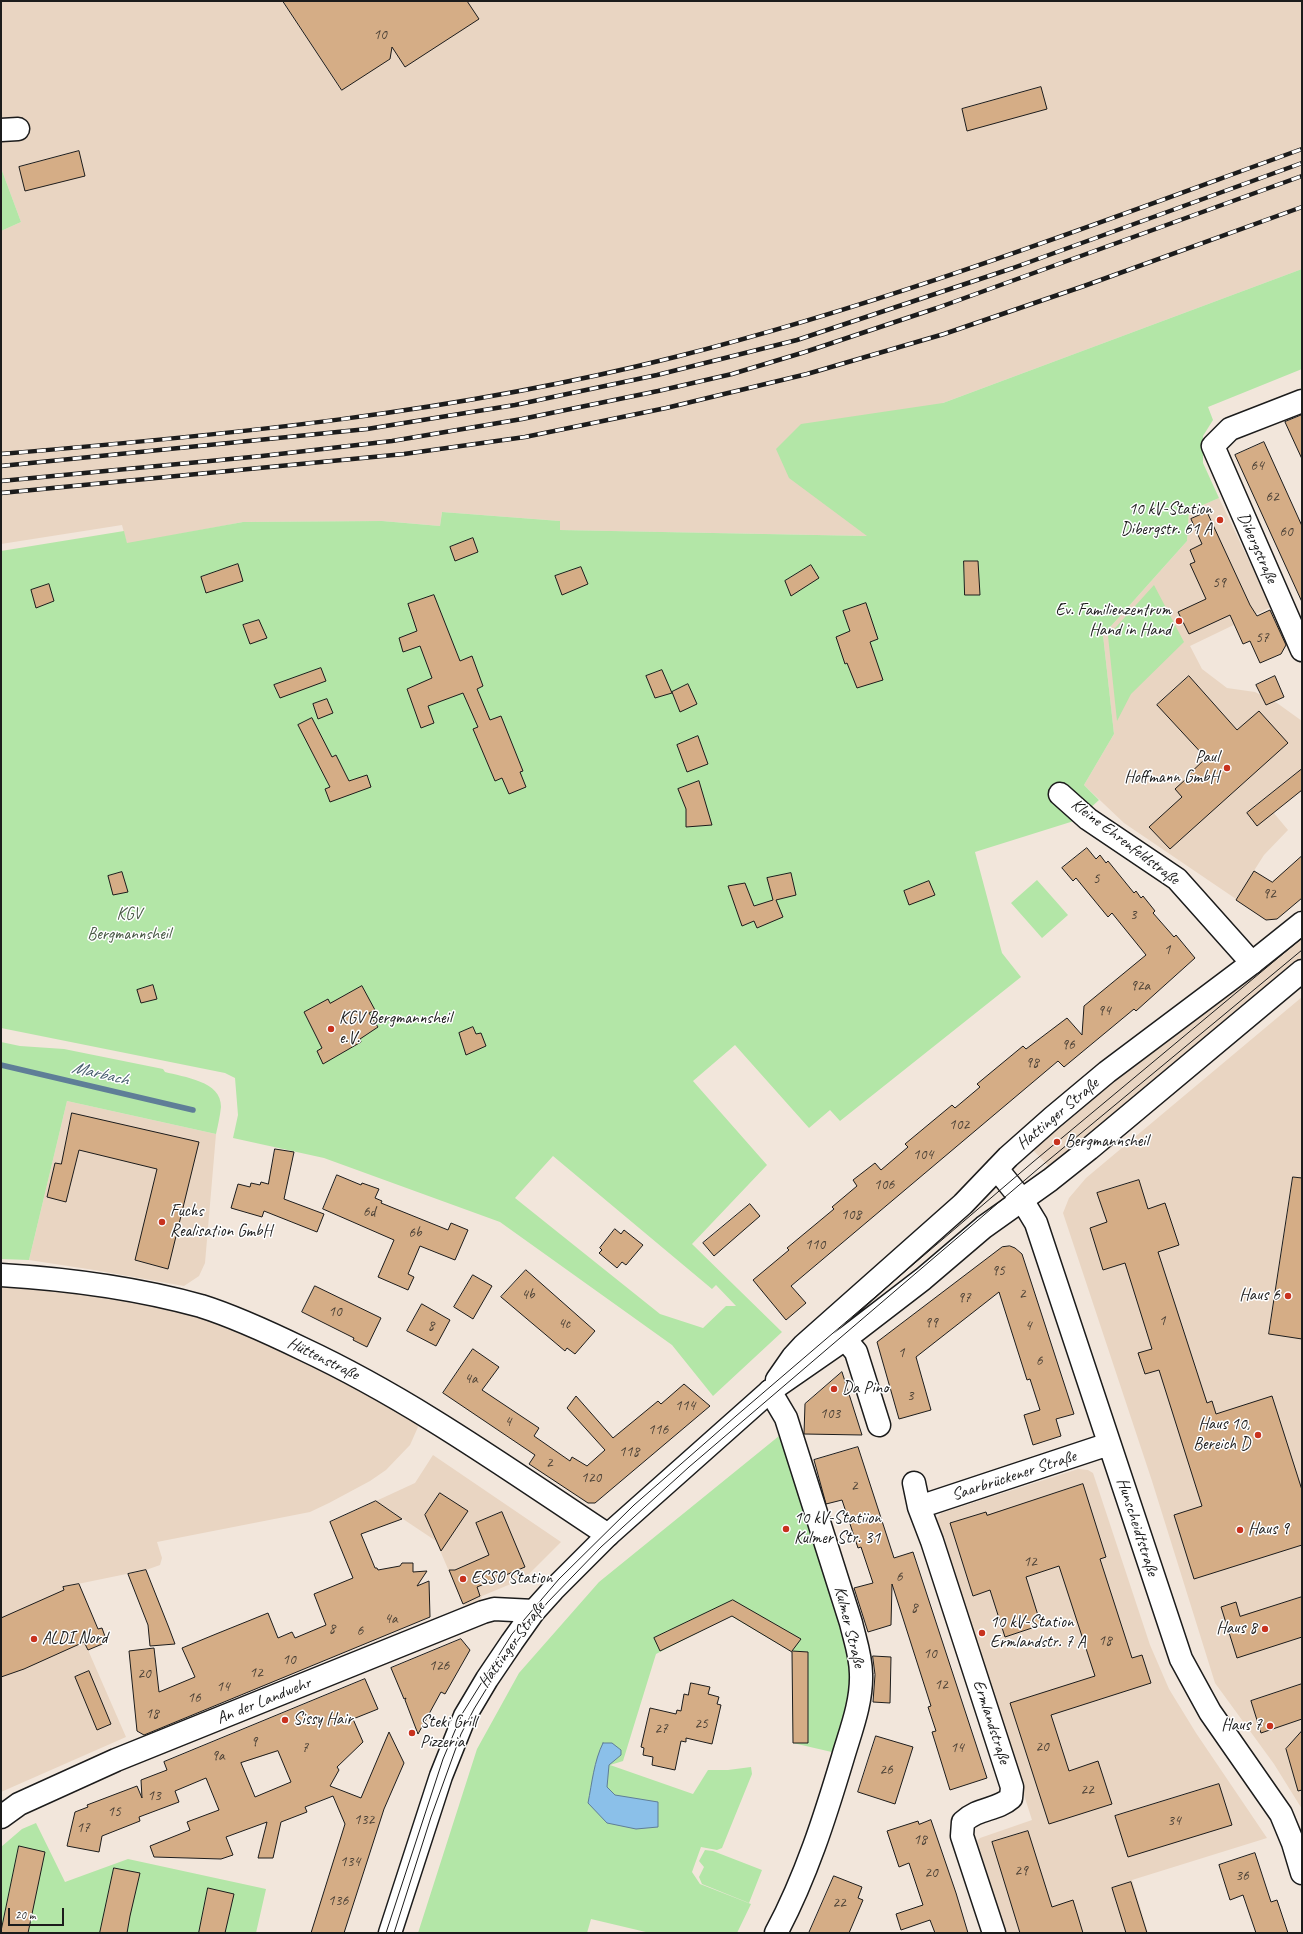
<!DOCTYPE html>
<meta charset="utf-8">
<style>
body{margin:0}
#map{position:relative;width:1303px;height:1934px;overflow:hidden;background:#f2e6db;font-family:Caveat,sans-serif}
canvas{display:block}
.frame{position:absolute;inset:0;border:2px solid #1c1c1c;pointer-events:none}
.scale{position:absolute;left:8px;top:1908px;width:56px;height:18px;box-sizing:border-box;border:2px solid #1c1c1c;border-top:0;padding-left:5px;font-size:12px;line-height:14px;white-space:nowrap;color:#1c1c1c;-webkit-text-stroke:3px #fff;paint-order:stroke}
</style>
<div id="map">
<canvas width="1303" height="1934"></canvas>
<div class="frame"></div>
<div class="scale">20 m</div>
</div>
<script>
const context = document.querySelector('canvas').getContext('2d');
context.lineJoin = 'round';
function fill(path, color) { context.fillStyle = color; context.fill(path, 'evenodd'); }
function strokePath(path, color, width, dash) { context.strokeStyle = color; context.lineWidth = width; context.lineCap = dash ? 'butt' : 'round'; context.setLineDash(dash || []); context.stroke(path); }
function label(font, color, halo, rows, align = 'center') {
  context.font = font + ' Caveat,sans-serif'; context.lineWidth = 3; context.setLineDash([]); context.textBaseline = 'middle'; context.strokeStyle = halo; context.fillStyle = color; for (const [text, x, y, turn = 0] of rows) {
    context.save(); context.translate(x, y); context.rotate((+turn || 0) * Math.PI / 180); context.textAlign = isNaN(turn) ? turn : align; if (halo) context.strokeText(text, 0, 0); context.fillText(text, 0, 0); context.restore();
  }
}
const built = new Path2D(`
 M1,1H1302V269L943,403L868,536L559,530L560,521L442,512L440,526L382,521L243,522L127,544L122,525L1,544V231L21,222L1,168Z
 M1219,498L1271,607L1190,646L1202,669L1227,688L1255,692L1277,703L1302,721V790L1273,812L1288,830L1264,855L1236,899L1124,823L1084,785L1114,734L1103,635L1187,541L1189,511Z
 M1302,929V962L1052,1170L1032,1149L1107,1086Z
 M1302,997V1809L1274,1764L1215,1683L1152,1481L1063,1213L1069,1198L1086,1178Z
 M67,1101L216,1134L205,1263L199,1276L184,1286L94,1270L29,1260Z
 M1,1283L94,1292L216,1320L305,1358L411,1415L418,1427L410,1445L386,1470L370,1481L329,1503L310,1512L157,1542L162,1558L160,1565L146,1570L63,1587L88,1650L126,1737L1,1792Z
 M433,1455L561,1542L525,1578L482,1596L479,1603L469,1607L463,1604L436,1541L376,1501L415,1483Z
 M1078,1469L1088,1470L1093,1473L1150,1645L1169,1689L1196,1733L1267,1838L1132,1880L1148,1933H1006L977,1841L980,1838L1032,1820L936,1520L941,1513Z`);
const green = new Path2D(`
 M1,168L21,222L1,231Z
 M1302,269V369L1208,407L1213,420L1203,436V463L1219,498L1189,511L1187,541L1103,635L1114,734L1084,785L1099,800L1077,820L975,852L1002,953L1021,977L840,1121L830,1110L809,1128L735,1045L693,1081L767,1165L692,1244L782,1332L713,1396L672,1345L500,1222L324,1158L233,1138L238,1115L235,1078L225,1073L1,1028V551L124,531L127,543L243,522L382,521L440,526L442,512L560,521V530L867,536L789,478L776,449L801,424L943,403ZM553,1156L712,1289L716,1285L736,1306H726L703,1328L660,1314L515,1198Z
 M1154,585L1184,642L1131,694L1117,721L1108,636Z
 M1037,880L1068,915L1042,938L1011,903Z
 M1,1042L20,1046L64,1049L163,1069L165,1072C183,1077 222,1081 221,1107C220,1116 218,1125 216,1134L67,1101L29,1260L1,1259Z
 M779,1436L833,1593L852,1655L853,1682L836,1753L793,1743L792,1652L731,1616L656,1654L623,1761L610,1765L693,1794L708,1770H728L751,1767L752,1774L722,1848L717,1850L701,1847L692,1872L700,1884L751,1904L737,1933H650L591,1919L587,1933H418L477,1749L519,1673L599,1582Z
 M36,1823L65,1882L128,1859L266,1889L256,1933H1V1847L22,1829Z
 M705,1850L713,1851L762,1870L749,1903L702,1884L699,1877L704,1867L699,1861Z`);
const water = new Path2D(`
 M603,1743H612L621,1750V1755L609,1765L607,1787L615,1795L658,1802V1827L636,1829L607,1823L588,1803C592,1783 594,1761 603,1743Z`);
const stream = new Path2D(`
 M1,1065L193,1110`);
const building = new Path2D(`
 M283,1H467L479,19L405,67L392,47L390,59L342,90Z
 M1041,87L1047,109L967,131L962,109Z
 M79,151L85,176L25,191L19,167Z
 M1302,415V459L1285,422Z
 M1264,442L1302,526V602L1235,455Z
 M1207,512L1250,605L1257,616L1270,610L1286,645L1281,654L1260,663L1250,641L1243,644L1230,615L1189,634L1178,612L1206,599L1190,564L1195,562L1190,550L1202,544L1191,519Z
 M473,538L478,552L455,561L450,547Z
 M964,561H978L980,595H965Z
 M238,564L243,581L206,593L201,577Z
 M811,565L819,578L791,596L785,581Z
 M581,567L588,584L562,595L555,576Z
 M49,584L54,601L36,608L31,590Z
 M434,595L460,661L472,656L483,686L477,689L490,720L501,716L523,771L520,772L526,787L509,794L502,778L495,781L473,729L478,727L463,693L428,706L434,723L421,728L407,689L432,678L420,646L403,652L399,638L417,631L408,604Z
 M866,603L878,639L870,642L883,680L857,688L847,663L845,664L836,637L850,631L843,611Z
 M259,620L267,638L250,644L243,625Z
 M321,668L326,681L280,698L274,685Z
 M662,670L672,693L655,698L646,676Z
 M1189,676L1237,730L1259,711L1288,743L1170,849L1149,827L1182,797L1175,789L1186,779L1185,778L1206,758L1157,705Z
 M1275,676L1284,697L1266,705L1256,685Z
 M688,684L697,704L680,712L672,692Z
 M327,699L333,713L318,719L313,704Z
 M312,718L332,757L336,755L349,781L367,775L371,787L330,802L325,789L330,787L298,725Z
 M698,736L708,764L687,772L677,745Z
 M1302,769V790L1257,826L1247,813Z
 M699,781L712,825L686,827V809L678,789Z
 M1087,848L1096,859L1100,855L1106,863L1108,861L1134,893L1136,891L1141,898L1143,896L1155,911L1153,913L1174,937L1176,935L1195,958L1136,1011L1134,1009L1064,1067L1058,1061L791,1286L806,1303L786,1320L753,1280L789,1250L787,1248L834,1209L832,1207L857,1186L853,1180L875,1163L881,1170L908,1147L905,1144L952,1105L955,1108L980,1087L977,1084L1023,1046L1026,1049L1067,1018L1082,1035L1084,1006L1146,955L1112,913L1108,917L1076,878L1073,881L1062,868Z
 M1302,856V898L1277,919L1266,920L1236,900L1254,871L1272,882Z
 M122,872L128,892L113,895L108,876Z
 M791,873L796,895L776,900L783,917L757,928L754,921L742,926L728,886L745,883L754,906L773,900L767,878Z
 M929,881L935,895L909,905L904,891Z
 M153,985L157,999L141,1003L137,990Z
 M362,986L375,1010L369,1013L378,1027L360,1039L361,1042L323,1064L317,1051L322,1048L304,1012L328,999L330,1003Z
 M473,1027L476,1034L481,1033L486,1046L466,1055L459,1033Z
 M72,1113L199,1142L168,1269L135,1260L157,1169L79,1150L66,1202L47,1197L55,1163L61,1164Z
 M275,1149L294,1152L284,1199L324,1214L317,1232L264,1211L262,1217L231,1208L238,1184L250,1187L251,1183L260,1185L261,1182L268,1184Z
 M337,1175L361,1185L362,1183L379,1189L375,1198L382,1201L381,1203L448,1230L451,1223L468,1230L455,1260L420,1246L408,1274L414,1277L408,1290L378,1277L394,1240L323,1209Z
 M1293,1177L1302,1178V1339L1269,1334Z
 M1139,1180L1148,1209L1165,1203L1179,1245L1158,1252L1207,1403L1212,1401L1216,1414L1272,1396L1302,1490V1545L1194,1579L1174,1515L1202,1506L1159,1370L1145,1374L1138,1353L1152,1349L1125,1263L1103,1270L1090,1228L1107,1222L1097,1193Z
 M750,1204L760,1216L714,1256L703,1243Z
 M615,1229L621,1234L624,1230L643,1245L626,1265L622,1262L617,1268L599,1253L602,1250L600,1248Z
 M1010,1246L1015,1248L1022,1254L1074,1414L1056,1419L1061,1436L1033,1445L1024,1415L1040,1410L1030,1379L1027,1380L999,1292L916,1357L931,1410L899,1419L877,1342L1002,1247Z
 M526,1270L595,1331L575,1354L567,1348L565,1351L501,1297Z
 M473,1275L492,1286L473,1319L454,1307Z
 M315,1286L381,1318L367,1347L353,1340L354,1338L302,1312Z
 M422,1304L450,1320L436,1346L407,1331Z
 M473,1349L499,1367L482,1390L539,1428L534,1436L570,1461L572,1457L587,1466L605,1450L567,1408L576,1396L613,1438L658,1401L661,1404L684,1384L710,1406L595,1503H588L529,1464L535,1455L443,1393Z
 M842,1372L862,1435L804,1434L805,1404Z
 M858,1447L894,1558L913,1552L987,1778L950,1790L932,1732L936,1731L928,1707L931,1706L892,1584L891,1625L868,1632L854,1588L873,1583L861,1547L858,1548L842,1500L826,1504L814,1460Z
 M1083,1484L1106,1557L1100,1559L1132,1658L1142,1655L1151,1683L1051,1715L1069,1771L1098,1761L1112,1804L1049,1824L1010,1703L1095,1676L1059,1566L1026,1577L1041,1625L1005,1637L990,1590L973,1596L950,1523L986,1512L987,1515Z
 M440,1493L468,1511L441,1551L425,1515Z
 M376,1501L402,1519L361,1534L375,1568H377L378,1570L400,1566L402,1563H413V1572L427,1571L417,1586L429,1581L430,1617L144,1735L137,1731L129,1651L154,1648L159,1692L195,1677L182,1648L216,1634L268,1613L278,1638L292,1632L295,1638L326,1625L314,1594L353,1578L330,1522Z
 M502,1512L525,1567L477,1587L480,1596L463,1604L449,1570H455L489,1555L476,1523Z
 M146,1570L169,1628L175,1644L150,1646L148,1625L128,1574Z
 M79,1584L98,1629L102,1628L107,1642L88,1650L84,1642L24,1669L1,1677V1618L64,1590L63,1587Z
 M1302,1597V1637L1237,1658L1221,1607L1236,1602L1240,1616Z
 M733,1600L801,1639L792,1651L808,1652V1743H793L792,1652L732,1616L660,1651L654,1638Z
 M461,1639L470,1650L445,1694L441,1692L418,1734L405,1700L406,1698L404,1699L391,1668Z
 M873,1656L891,1657L890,1703L873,1702L875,1675Z
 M89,1671L111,1724L97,1730L75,1677Z
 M365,1679L378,1709L353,1719L363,1742L337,1767L339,1770L330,1786L361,1798L389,1732L404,1763L384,1809L344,1933H311L345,1824L333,1796L305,1807L307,1812L281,1822L273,1858H258L267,1822L226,1837L233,1855L221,1859L154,1857L150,1846L190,1830L187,1822L219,1810L206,1778L175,1791L179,1802L139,1817L140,1821L102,1836L99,1852L67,1846L75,1812L88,1807L87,1805L137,1786L142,1798L141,1780L167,1770L164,1762ZM278,1751L291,1782L255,1797L241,1763Z
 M691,1683L710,1687L708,1694L719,1697L717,1704L721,1705L712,1744L686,1738V1742L681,1741L675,1770L652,1765L653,1757L643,1755L644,1748L641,1747L650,1708L676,1714L677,1710L681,1711L684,1694L688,1695Z
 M1302,1684V1719L1261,1733L1251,1701Z
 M1302,1731V1790L1298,1791L1286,1749Z
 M876,1736L913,1747L895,1804L858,1792Z
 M1219,1784L1232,1825L1128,1857L1115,1816Z
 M931,1820L956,1893L968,1933H935L930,1920L901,1930L896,1914L923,1905L909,1863L899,1867L887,1831L918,1821L919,1824Z
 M1028,1831L1052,1907L1073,1900L1083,1933H1020L992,1842Z
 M19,1846L45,1852L28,1933H1Z
 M1255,1853L1271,1902L1277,1900L1288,1933H1256L1243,1895L1230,1900L1219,1865Z
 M114,1868L140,1873L130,1916L127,1933H100Z
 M834,1876L862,1887L858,1898L863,1900L849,1933H809Z
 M1131,1882L1147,1933H1126L1112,1888Z
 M208,1888L234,1894L225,1933H199Z`);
const minor = new Path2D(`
 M1,130L18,129
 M1302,401L1230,429L1213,446L1302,650
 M1060,794L1088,819L1177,879L1252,963
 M997,1169L1022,1200L1036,1223L1181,1659L1210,1712L1281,1814L1293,1843L1302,1873
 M1,1275C67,1279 136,1288 201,1306C236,1317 270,1333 303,1349C412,1400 508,1469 608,1535
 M845,1339L856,1352L879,1425
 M770,1391L786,1418L851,1623C855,1640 861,1656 861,1674C862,1702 851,1730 843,1757C825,1817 806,1877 776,1933
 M914,1483L919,1507L932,1541L1012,1787L1011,1798C996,1811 979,1807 963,1822L962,1836L994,1933
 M919,1507L1109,1444
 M1,1817L19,1804L116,1760L483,1612L494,1609L534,1611`);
const major = new Path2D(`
 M777,1380L793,1357L804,1345L963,1204L1008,1157L1052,1118L1107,1072L1252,963L1302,923
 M390,1933L441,1776L465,1716L487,1679L512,1642L534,1611L553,1590L608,1535L770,1391L845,1339L923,1279L984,1227L1050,1180L1089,1149L1302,971`);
const tram = new Path2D(`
 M386,1933L443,1759L462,1714L512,1634L559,1579L634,1505L736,1416L1033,1162L1302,938
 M394,1933L431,1817L461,1734L474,1709L509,1652L547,1603L601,1547L689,1467L1039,1168L1302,950`);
const rail = new Path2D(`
 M1,454C227,435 454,413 675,357C889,303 1095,224 1302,149
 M1,466L367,429L515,405L657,375L797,340L1013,268L1302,163
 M1,481L262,456L392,441L522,419L658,391L732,374L805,352L937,308L1302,176
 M1,493L404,454L525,437L666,408L807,374L944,334L1084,286L1302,207`);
const markers = [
 [1220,520,4,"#c8321e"],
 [1179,621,4,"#c8321e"],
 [1227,768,4,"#c8321e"],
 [331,1029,4,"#c8321e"],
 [1057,1142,4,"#c8321e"],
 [162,1222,4,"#c8321e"],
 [1288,1296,4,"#c8321e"],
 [834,1389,4,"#c8321e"],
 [1258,1435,4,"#c8321e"],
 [786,1529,4,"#c8321e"],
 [1240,1530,4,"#c8321e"],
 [463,1579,4,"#c8321e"],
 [1265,1629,4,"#c8321e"],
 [982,1633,4,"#c8321e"],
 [34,1639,4,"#c8321e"],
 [285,1720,4,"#c8321e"],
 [1270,1726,4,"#c8321e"],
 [412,1733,4,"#c8321e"]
];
const numberNames = [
 ["10",380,35],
 ["64",1257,466],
 ["62",1272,497],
 ["60",1286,532],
 ["59",1219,583],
 ["57",1262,638],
 ["5",1096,879],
 ["92",1269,894],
 ["3",1133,915],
 ["1",1167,950],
 ["92a",1140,986],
 ["94",1104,1011],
 ["96",1068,1045],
 ["98",1032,1063],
 ["102",959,1125],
 ["104",923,1155],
 ["106",884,1185],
 ["6d",369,1212],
 ["108",851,1215],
 ["6b",415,1233],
 ["110",815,1245],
 ["95",998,1271],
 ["2",1022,1294],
 ["4b",528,1295],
 ["97",964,1298],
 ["10",335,1312],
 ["1",1162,1321],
 ["99",931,1323],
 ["4c",564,1324],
 ["8",431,1326],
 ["4",1028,1326],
 ["1",901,1353],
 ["6",1039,1361],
 ["4a",471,1379],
 ["3",910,1396],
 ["114",685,1406],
 ["103",830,1414],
 ["4",508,1422],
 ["116",658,1430],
 ["118",629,1452],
 ["2",549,1463],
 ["120",591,1478],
 ["2",854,1486],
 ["12",1030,1562],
 ["6",899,1577],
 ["8",914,1608],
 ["4a",391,1619],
 ["8",332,1629],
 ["6",360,1631],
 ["18",1105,1641],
 ["10",930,1654],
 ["10",289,1660],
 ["126",439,1666],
 ["12",256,1673],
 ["20",144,1674],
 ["12",941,1685],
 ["14",223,1687],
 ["16",194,1698],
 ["18",152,1714],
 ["25",701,1724],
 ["27",661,1729],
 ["9",254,1742],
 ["20",1042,1747],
 ["7",305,1748],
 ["14",957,1748],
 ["9a",218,1756],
 ["26",886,1770],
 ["22",1087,1790],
 ["13",154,1796],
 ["15",114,1812],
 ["132",364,1820],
 ["34",1174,1821],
 ["17",83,1828],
 ["18",920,1840],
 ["134",350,1862],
 ["29",1021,1871],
 ["20",931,1873],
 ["36",1242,1876],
 ["136",338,1901],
 ["22",839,1903]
];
const poiNames = [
 ["10 kV-Station",1212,510,"right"],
 ["Dibergstr. 61 A",1212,530,"right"],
 ["Ev. Familienzentrum",1171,611,"right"],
 ["Hand in Hand",1171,631,"right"],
 ["Paul",1219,758,"right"],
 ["Hoffmann GmbH",1219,778,"right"],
 ["KGV Bergmannsheil",339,1019],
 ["e.V.",339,1039],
 ["Bergmannsheil",1065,1142],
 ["Fuchs",170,1212],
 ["Realisation GmbH",170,1232],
 ["Haus 6",1280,1296,"right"],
 ["Da Pino",842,1389],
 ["Haus 10,",1250,1425,"right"],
 ["Bereich D",1250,1445,"right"],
 ["10 kV-Statiion",794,1519],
 ["Kulmer Str. 31",794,1539],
 ["Haus 9",1248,1530],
 ["ESSO Station",471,1579],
 ["10 kV-Station",990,1623],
 ["Ermlandstr. 7 A",990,1643],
 ["Haus 8",1257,1629,"right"],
 ["ALDI Nord",42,1639],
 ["Sissy Hair",293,1720],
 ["Steki Grill",420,1723],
 ["Pizzeria",420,1743],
 ["Haus 7",1262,1726,"right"]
];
const streetNames = [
 ["Dibergstraße",1257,548,66],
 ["Kleine Ehrenfeldstraße",1125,842,37],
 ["Hattinger Straße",1058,1114,-40],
 ["Hüttenstraße",323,1359,26],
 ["Saarbrückener Straße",1014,1476,-18],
 ["Hunscheidtstraße",1137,1527,72],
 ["Kulmer Straße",849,1627,76],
 ["Hattinger Straße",512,1645,-54],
 ["An der Landwehr",264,1701,-22],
 ["Ermlandstraße",991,1722,72]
];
const parkNames = [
 ["KGV",129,915],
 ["Bergmannsheil",129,935]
];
const waterNames = [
 ["Marbach",100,1074,13]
];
fill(built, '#e9d5c2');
fill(green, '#b3e6a7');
fill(water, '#8bc0e9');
strokePath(water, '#5f7e97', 1);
strokePath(stream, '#5f7e97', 5.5);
fill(building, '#d5ad86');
strokePath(building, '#1c1c1c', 1);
strokePath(minor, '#1c1c1c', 25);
strokePath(major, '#1c1c1c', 25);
strokePath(minor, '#fff', 22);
strokePath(major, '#fff', 22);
strokePath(tram, '#1c1c1c', 1);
strokePath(rail, '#1c1c1c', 4.5);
strokePath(rail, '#fff', 3, [9]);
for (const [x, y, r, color] of markers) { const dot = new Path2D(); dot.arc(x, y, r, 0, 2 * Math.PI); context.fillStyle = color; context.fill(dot); strokePath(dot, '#fff', 1.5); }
label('15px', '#4a4036', null, numberNames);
label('17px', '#1c1c1c', '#fff', poiNames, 'left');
label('17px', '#1c1c1c', '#fff', streetNames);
label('17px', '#495946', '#fff', parkNames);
label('italic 18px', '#485e6e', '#fff', waterNames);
</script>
